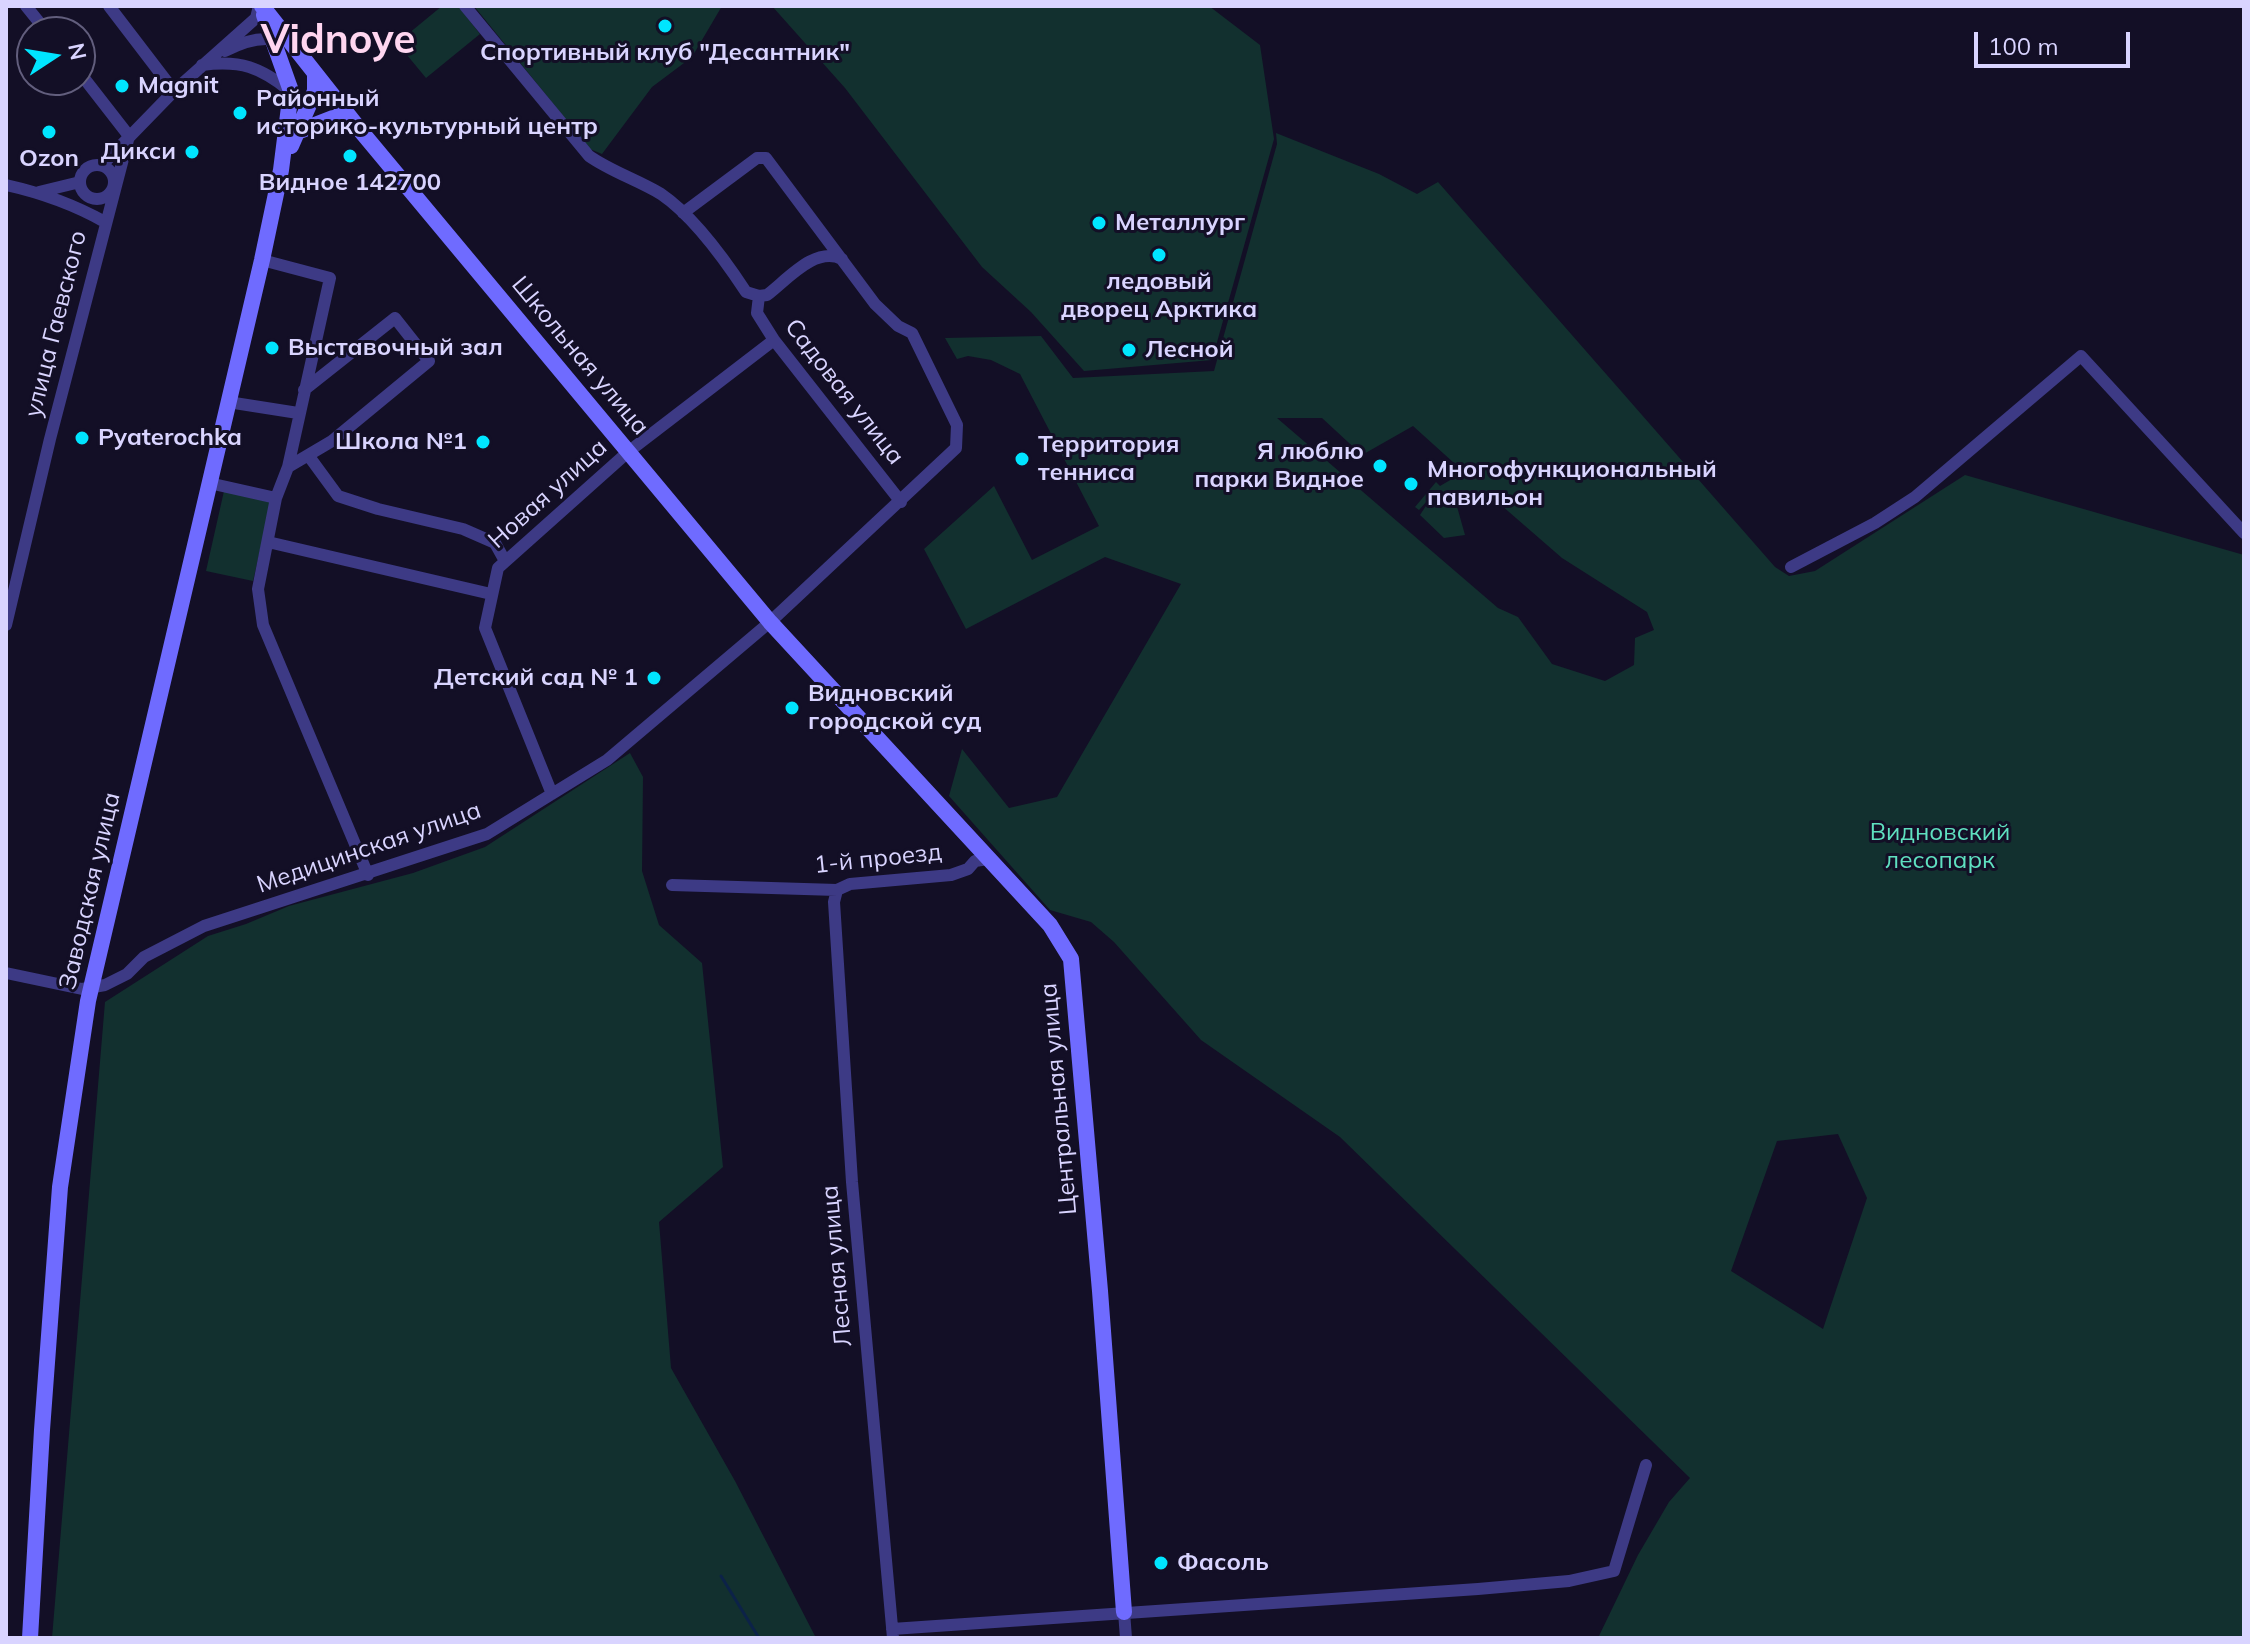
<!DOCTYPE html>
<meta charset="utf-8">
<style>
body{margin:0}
#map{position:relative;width:2250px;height:1644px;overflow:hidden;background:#130f26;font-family:Mulish,sans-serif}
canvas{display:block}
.frame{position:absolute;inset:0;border:8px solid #d9d4ff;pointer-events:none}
.north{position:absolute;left:16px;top:16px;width:80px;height:80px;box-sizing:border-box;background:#130f26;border:2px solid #625e7d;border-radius:50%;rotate:78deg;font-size:22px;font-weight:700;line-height:32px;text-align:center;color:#d9d4ff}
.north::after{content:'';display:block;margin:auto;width:28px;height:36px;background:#00e5ff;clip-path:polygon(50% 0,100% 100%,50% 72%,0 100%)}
.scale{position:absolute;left:1974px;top:32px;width:156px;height:36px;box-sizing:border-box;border:4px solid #d9d4ff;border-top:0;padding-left:10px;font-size:24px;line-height:28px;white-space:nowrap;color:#d9d4ff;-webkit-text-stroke:6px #130f26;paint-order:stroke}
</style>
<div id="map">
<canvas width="2250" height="1644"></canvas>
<div class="frame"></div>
<div class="north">N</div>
<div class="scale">100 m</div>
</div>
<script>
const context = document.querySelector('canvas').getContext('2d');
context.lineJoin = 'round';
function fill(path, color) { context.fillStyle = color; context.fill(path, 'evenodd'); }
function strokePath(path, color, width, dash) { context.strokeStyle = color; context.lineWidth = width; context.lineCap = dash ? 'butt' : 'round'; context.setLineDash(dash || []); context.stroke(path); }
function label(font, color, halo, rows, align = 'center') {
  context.font = font + ' Mulish,sans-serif'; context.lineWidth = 6; context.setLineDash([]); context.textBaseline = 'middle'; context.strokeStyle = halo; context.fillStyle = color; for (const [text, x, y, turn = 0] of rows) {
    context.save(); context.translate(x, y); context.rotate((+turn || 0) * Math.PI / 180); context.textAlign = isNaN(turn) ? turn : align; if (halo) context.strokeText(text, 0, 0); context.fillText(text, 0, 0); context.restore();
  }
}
const green = new Path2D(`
 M442,6H458L480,34L426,78L397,43Z
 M474,6H722L692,57L652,87L602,154L590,149Z
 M772,6H1209L1260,45L1274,139L1212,360L1084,371L1031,312L982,267L845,88Z
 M1276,133L1379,174L1417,194L1438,182L1775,567L1789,576L1815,571L1965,475L2244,555V1638H1598L1638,1555L1669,1502L1690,1478L1340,1137L1201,1040L1114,942L1091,922L1050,910L949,796L962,749L1009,808L1057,797L1181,584L1105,557L966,629L924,549L994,486L1032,560L1099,526L1020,374L991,360L968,356L957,359L945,338L1041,336L1073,378L1214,371L1277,144ZM1277,418H1322L1362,455L1413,426L1464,472L1440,486L1436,482L1415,507L1419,510L1435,492L1420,515L1444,538L1465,535L1456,503L1486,492L1562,558L1647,612L1654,630L1635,638L1634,665L1605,681L1552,664L1518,617L1498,608ZM1838,1134L1867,1198L1823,1329L1731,1271L1777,1141Z
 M224,491L271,502L253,581L206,571Z
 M630,753L643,777L642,871L659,925L702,963L723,1167L659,1222L671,1368L735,1481L816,1638H52L105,1002L208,936L246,924L289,906L413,873L485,847Z`);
const stream = new Path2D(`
 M721,1576L759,1638`);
const street = new Path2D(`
 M26,6L47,32
 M109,6L174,91
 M465,6L589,156C612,172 638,180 661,194C692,215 725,260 746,292L759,296L757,313L774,340L901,502
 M225,51C242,42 261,35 280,41
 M202,65C241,60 260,67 290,91
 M80,73L129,136
 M80 182a17 17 0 1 1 34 0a17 17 0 1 1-34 0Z
 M102,165L174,91L256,18L259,6
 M6,185C42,193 73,204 105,222
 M39,192L80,182
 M262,260L330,278L288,467
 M759,296L767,295C788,279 815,246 842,259
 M304,390L395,318L429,361L332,441L288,467L276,498L258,589L263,625L368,875
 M228,402L298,413
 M308,455L338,496L378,509L463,529L495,543L505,561
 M209,483L276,498
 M268,542L491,594
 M1791,567L1875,523L1915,497L2081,356L2244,533
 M6,625L50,439L129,136
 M552,794L485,628L498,568L628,452L774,340
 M672,885L837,890L850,884L951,875L968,869L975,861L988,859
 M837,890L834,902L852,1182L893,1638
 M6,973L82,989L105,985L127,974L144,957L204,926L487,834L607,760L770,622L956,448L957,425L912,333L898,326L875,304L766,158H757L683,213
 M1124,1612L1126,1638
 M892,1629L1478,1589L1569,1581L1614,1571L1646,1465`);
const secondary = new Path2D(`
 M262,6L360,130L770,622L1050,925L1071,959L1100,1291L1124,1612
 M297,132L333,118L352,121
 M291,146L315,91V73
 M30,1638L42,1430L60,1187L88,1001L262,260L281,170L291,91L264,15`);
const markers = [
 [665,26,8,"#00e5ff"],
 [122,86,8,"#00e5ff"],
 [240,113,8,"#00e5ff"],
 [49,132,8,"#00e5ff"],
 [192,152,8,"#00e5ff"],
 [350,156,8,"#00e5ff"],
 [1099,223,8,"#00e5ff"],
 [1159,255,8,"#00e5ff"],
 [272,348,8,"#00e5ff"],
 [1129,350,8,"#00e5ff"],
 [82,438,8,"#00e5ff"],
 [483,442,8,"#00e5ff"],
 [1022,459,8,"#00e5ff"],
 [1380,466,8,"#00e5ff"],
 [1411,484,8,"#00e5ff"],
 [654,678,8,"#00e5ff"],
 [792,708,8,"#00e5ff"],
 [1161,1563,8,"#00e5ff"]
];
const poiNames = [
 ["Спортивный клуб \"Десантник\"",665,53,"center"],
 ["Magnit",138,86],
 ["Районный",256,99],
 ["историко-культурный центр",256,127],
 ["Дикси",176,152,"right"],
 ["Ozon",49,159,"center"],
 ["Видное 142700",350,183,"center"],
 ["Металлург",1115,223],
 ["ледовый",1159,282,"center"],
 ["дворец Арктика",1159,310,"center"],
 ["Выставочный зал",288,348],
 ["Лесной",1145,350],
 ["Pyaterochka",98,438],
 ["Школа №1",467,442,"right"],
 ["Территория",1038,445],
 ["тенниса",1038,473],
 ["Я люблю",1364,452,"right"],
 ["парки Видное",1364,480,"right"],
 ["Многофункциональный",1427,470],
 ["павильон",1427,498],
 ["Детский сад № 1",638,678,"right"],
 ["Видновский",808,694],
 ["городской суд",808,722],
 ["Фасоль",1177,1563]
];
const streetNames = [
 ["улица Гаевского",56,324,-76],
 ["Школьная улица",580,356,50],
 ["Садовая улица",844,392,52],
 ["Новая улица",548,494,-42],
 ["Медицинская улица",369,848,-19],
 ["1-й проезд",878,859,-6],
 ["Заводская улица",90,891,-77],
 ["Центральная улица",1059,1099,-95],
 ["Лесная улица",837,1266,-95]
];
const parkNames = [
 ["Видновский",1940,833],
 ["лесопарк",1940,861]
];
const townNames = [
 ["Vidnoye",338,41]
];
fill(green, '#12302f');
strokePath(stream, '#0c2248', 3);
strokePath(street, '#3d3a85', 12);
strokePath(secondary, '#6f6bff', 16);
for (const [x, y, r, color] of markers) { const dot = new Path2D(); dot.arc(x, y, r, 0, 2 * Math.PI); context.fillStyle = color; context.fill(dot); strokePath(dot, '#130f26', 3); }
label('bold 24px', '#d9d4ff', '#130f26', poiNames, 'left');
label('24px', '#d9d4ff', '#130f26', streetNames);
label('24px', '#5fe0c0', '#130f26', parkNames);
label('bold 40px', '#ffd6f0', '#130f26', townNames);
</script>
